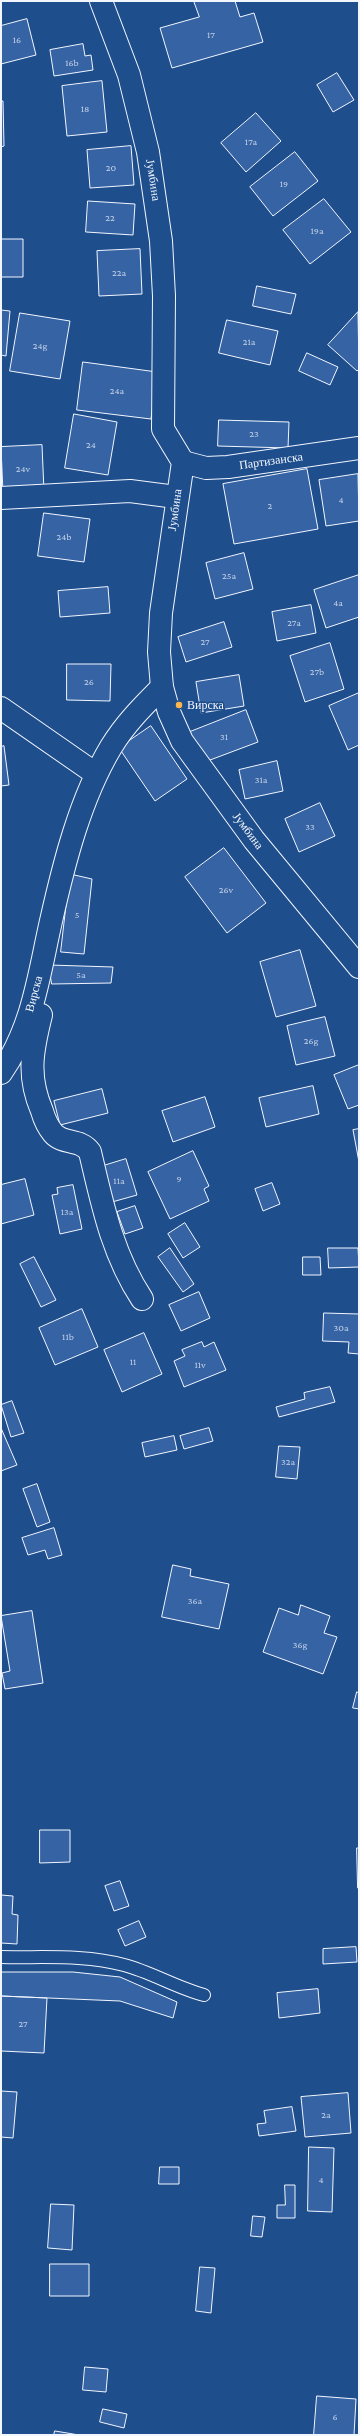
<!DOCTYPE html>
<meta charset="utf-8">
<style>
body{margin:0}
#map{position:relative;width:360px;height:2436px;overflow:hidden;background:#1f4e8c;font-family:"Crimson Pro",serif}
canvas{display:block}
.frame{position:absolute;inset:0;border:2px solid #f2f6ff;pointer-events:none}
</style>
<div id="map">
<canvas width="360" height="2436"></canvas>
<div class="frame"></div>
</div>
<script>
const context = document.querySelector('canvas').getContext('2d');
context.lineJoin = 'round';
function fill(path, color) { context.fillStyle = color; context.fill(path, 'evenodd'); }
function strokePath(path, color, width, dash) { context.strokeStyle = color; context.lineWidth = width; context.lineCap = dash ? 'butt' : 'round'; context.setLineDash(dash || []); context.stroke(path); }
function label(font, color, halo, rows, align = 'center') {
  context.font = font + ' "Crimson Pro",serif'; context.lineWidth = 3; context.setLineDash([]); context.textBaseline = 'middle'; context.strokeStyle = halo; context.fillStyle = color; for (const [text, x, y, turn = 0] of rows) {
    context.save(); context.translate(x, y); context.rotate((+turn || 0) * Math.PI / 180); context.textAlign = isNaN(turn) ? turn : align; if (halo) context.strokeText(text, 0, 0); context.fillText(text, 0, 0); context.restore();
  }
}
const building = new Path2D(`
 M194,1H235L240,17L254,13L263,42L172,68L160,28L199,17Z
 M27,19L36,55L1,64V26Z
 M83,44L85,56L91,55L93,70L54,76L50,50Z
 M337,73L354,100L333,112L317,85Z
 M102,81L107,132L67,136L62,86Z
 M1,101H3L4,146L1,147Z
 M256,113L281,141L246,172L221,143Z
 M131,146L134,185L90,188L87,150Z
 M295,152L318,181L273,216L250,187Z
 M324,199L351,232L310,264L283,230Z
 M88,201L135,204L133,235L86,232Z
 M1,239H23V277H1Z
 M140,249L142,294L99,296L97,251Z
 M257,286L296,294L291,314L253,306Z
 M1,310L10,311L6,356L1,355Z
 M358,312L359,369L357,371L328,345Z
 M20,313L70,321L60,379L10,371Z
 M227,320L278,331L270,365L219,353Z
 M307,353L338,367L330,385L299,371Z
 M83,362L157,372L151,419L77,410Z
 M74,414L117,422L108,475L65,468Z
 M219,420L289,422L288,448L218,446Z
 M42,445L44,491L3,493L1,447Z
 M307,469L318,529L234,544L223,484Z
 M358,474L359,521L326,526L319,480Z
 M44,513L90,519L84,562L38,556Z
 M244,553L253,589L215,599L206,563Z
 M359,575V617L326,628L314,590Z
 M108,587L110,613L60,617L58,591Z
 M311,605L316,633L277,641L272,612Z
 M224,622L232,647L186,662L178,637Z
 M330,643L344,689L305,702L290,656Z
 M67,664H111L110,701L67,700Z
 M239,675L244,706L201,713L196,682Z
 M359,693V745L348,750L329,706Z
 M246,710L258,742L202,763L190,732Z
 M151,726L187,779L155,801L119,748Z
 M4,746L9,785L1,786V747Z
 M277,761L283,791L245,799L239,770Z
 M320,803L335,836L299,852L285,819Z
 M224,848L266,903L227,933L185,877Z
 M70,874L92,879L84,954L61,952Z
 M300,950L316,1006L276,1017L260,962Z
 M49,965L113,967L111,983L52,984Z
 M325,1017L335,1056L296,1065L287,1026Z
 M359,1065V1105L348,1109L334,1075Z
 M313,1086L319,1114L266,1127L259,1098Z
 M102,1089L108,1113L60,1125L54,1101Z
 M205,1097L215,1127L173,1142L162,1111Z
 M359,1129V1162L353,1130Z
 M193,1151L209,1186L204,1189L209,1201L170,1219L148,1172Z
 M126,1159L137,1195L112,1202L100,1167Z
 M25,1179L34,1215L1,1224V1185Z
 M272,1183L280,1204L263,1211L255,1189Z
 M73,1185L82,1229L60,1234L52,1195L58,1194L57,1188Z
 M135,1206L143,1228L125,1234L117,1212Z
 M185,1223L200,1247L183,1258L168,1234Z
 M170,1248L194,1284L183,1292L158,1257Z
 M328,1248H358L359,1267L329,1268Z
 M34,1257L56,1300L41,1307L20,1264Z
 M303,1257H320L321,1275H303Z
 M199,1292L210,1318L181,1331L169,1305Z
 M82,1309L98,1347L55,1365L39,1328Z
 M324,1313L359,1314V1354L348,1353L349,1342L323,1341Z
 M144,1333L162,1374L122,1392L104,1350Z
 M202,1342L204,1347L214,1342L226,1370L184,1387L174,1361L185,1356L182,1350Z
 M330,1387L335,1402L279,1417L276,1407L305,1399L304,1393Z
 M12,1401L24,1433L11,1437L1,1405Z
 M1,1428L17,1465L1,1471Z
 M209,1428L213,1441L184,1449L180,1436Z
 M174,1436L177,1450L145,1457L142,1443Z
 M279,1446L300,1447L297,1479L276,1477Z
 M37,1484L50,1522L37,1527L23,1489Z
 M54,1528L62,1555L48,1559L45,1550L28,1555L22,1538Z
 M173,1565L191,1569L190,1576L229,1584L219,1629L162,1617Z
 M301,1605L330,1616L324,1633L337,1637L323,1674L263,1652L279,1608L298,1615Z
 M32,1611L43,1683L5,1689L2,1673L10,1671L1,1616Z
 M357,1692L359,1693V1709L353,1708Z
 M40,1830H70V1862L40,1863Z
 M357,1848H359V1888H358Z
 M120,1881L129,1906L114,1911L105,1886Z
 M1,1895L13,1896L12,1914L18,1915L17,1944L1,1943Z
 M139,1921L146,1937L125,1946L118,1930Z
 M356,1947L357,1962L323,1964V1949Z
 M1,1972H73L120,1977L177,2002L173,2018L120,2001L1,1996Z
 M318,1989L320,2013L279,2018L277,1993Z
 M1,1996L47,1998L44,2053L1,2051Z
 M1,2091L17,2092L13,2138L1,2137Z
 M348,2093L351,2133L305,2137L301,2097Z
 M292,2107L296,2131L259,2136L257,2124L266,2123L264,2111Z
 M309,2147L334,2148L332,2212L308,2211Z
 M160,2167H179V2184H159Z
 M285,2185H295V2218H277V2205H285Z
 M51,2204L74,2205L72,2250L48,2248Z
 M253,2216L265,2217L262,2237L251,2236Z
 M50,2264H89V2296H50Z
 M200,2267L215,2268L211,2313L196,2311Z
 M85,2367L108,2369L106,2392L83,2390Z
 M317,2396L356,2399L354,2435H314Z
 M103,2409L127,2414L124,2428L100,2422Z
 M55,2431L79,2435H54Z`);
const service = new Path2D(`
 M1,1957C41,1958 85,1954 124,1965C151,1972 177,1988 204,1995`);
const minor = new Path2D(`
 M183,462L206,468L228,467L359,448
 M1,498L130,491L176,497
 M1,708L96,774
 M41,1015C32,1051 27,1076 42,1111C44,1118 48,1127 53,1133C63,1145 80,1138 90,1152C102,1203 112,1254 142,1299
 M1,1073C33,1027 39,974 51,921C64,863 80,799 111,747C125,724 143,706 162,687`);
const tertiary = new Path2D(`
 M101,1L129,75L148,152L161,241L164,296L163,429L183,462L161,613L159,652L162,687L169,712L182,741L254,840L359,967`);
const markers = [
 [179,705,4,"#ffb74d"]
];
const numberNames = [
 ["17",211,35],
 ["16",17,40],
 ["16b",72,63],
 ["18",85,109],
 ["17a",251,142],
 ["20",111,168],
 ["19",284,184],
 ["22",110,218],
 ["19a",317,231],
 ["22a",119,273],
 ["21a",249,342],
 ["24g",40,346],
 ["24a",117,391],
 ["23",254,434],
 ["24",91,445],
 ["24v",23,469],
 ["4",341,500],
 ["2",270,506],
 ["24b",64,537],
 ["25a",229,576],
 ["4a",338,603],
 ["27a",294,623],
 ["27",205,642],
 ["27b",317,672],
 ["26",89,682],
 ["31",224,737],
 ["31a",261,780],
 ["33",310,827],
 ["26v",226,890],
 ["5",77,915],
 ["5a",81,975],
 ["26g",311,1041],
 ["9",179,1179],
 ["11a",119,1181],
 ["13a",67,1212],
 ["30a",341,1328],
 ["11b",68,1337],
 ["11",133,1362],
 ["11v",200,1365],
 ["32a",288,1462],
 ["36a",195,1601],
 ["36g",300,1645],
 ["27",23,2024],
 ["2a",326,2115],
 ["4",321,2180],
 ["6",335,2417]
];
const streetNames = [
 ["Јумбина",153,180,81],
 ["Партизанска",271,461,-8],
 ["Јумбина",175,510,-82],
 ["Јумбина",248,831,53],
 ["Вирска",34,994,-75]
];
const poiNames = [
 ["Вирска",187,705]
];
fill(building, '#3563a3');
strokePath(building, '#f2f6ff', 1);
strokePath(service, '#f2f6ff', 14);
strokePath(minor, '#f2f6ff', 24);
strokePath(tertiary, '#f2f6ff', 24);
strokePath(service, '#1f4e8c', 12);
strokePath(minor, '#1f4e8c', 22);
strokePath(tertiary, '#1f4e8c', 22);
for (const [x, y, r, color] of markers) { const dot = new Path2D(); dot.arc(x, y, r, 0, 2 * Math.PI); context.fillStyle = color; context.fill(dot); strokePath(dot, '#1f4e8c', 1.5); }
label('10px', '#c3d1e8', null, numberNames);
label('12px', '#f2f6ff', '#1f4e8c', streetNames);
label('12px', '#f2f6ff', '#1f4e8c', poiNames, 'left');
</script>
